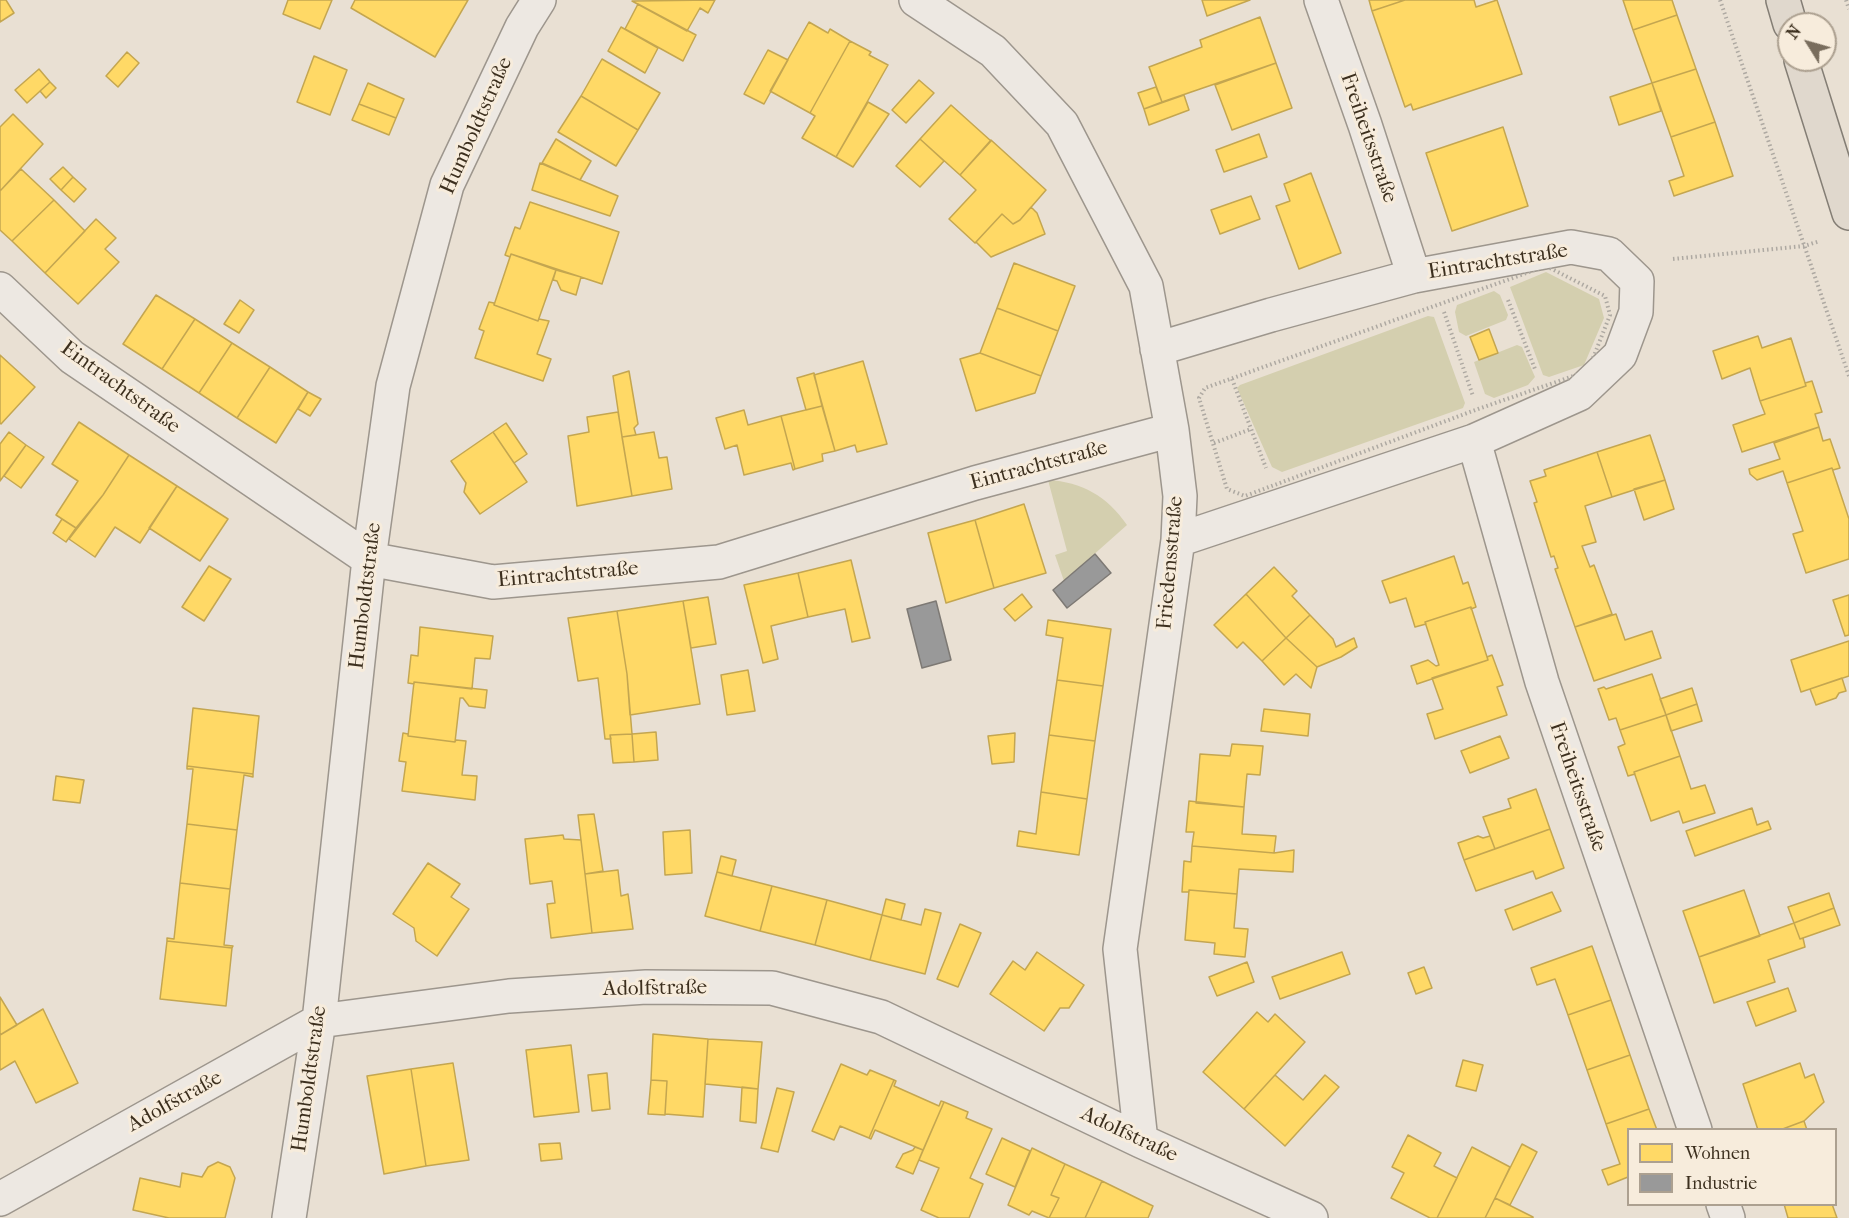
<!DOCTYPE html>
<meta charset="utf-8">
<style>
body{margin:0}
#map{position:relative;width:1849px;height:1218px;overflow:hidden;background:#e9e0d3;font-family:"IM FELL French Canon",serif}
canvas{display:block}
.legend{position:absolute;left:1627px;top:1128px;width:210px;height:78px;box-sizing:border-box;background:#f7ecdc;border:2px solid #aca090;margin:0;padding:8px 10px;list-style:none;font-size:18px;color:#3c2f1e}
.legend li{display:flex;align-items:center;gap:12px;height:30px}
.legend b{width:30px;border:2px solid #aca090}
.north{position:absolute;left:1777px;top:12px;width:60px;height:60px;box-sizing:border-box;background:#f7ecdc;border:2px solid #aca090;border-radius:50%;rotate:307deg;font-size:16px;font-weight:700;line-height:24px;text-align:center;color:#3c2f1e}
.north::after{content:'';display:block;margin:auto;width:21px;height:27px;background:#796d5d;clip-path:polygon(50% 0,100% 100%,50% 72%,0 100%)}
</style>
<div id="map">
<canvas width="1849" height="1218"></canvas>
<ul class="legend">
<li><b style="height:16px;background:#ffd966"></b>Wohnen</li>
<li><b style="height:16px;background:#999"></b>Industrie</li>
</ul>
<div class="north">N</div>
</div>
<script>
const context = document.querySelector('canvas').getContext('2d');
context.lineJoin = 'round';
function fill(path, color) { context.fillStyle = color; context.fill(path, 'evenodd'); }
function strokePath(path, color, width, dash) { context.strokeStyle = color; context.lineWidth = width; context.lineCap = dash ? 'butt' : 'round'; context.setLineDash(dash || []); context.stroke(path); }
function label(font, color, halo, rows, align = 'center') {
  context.font = font + ' "IM FELL French Canon",serif'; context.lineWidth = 6; context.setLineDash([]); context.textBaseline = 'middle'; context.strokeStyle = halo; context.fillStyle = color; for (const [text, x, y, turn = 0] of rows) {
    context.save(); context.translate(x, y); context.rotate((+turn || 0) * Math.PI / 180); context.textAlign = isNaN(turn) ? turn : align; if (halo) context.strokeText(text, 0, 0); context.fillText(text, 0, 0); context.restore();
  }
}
const green = new Path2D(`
 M1546,272L1599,299L1604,318L1584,365L1549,377L1543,375L1510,287Z
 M1494,291L1500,295L1508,315L1506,320L1466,336L1459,332L1455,312L1457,305Z
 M1428,316L1434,317L1465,403L1463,408L1282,472L1272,467L1237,388L1240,385Z
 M1517,345L1522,347L1535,377L1528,385L1494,398L1485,394L1474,362Z
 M1048,480C1082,482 1107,496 1127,525L1064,581L1055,555L1067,551Z`);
const homes = new Path2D(`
 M0,0H6L14,13L0,22Z
 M288,0H332L320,29L283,14Z
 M355,0H468L435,57L351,8Z
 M715,0L708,13L700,8L687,31L632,1Z
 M1202,0H1250L1207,16Z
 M1369,0H1405L1372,11Z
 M1405,0H1474L1476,7L1497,0L1522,74L1413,110L1411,104L1405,107L1372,11Z
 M1623,0H1672L1677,15L1633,30Z
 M638,4L696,35L683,61L625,29Z
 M1677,15L1696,69L1652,83L1633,30Z
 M1260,17L1276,63L1162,102L1149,67L1202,47L1200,40Z
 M809,22L828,33L830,29L850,41L810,113L770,91Z
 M621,27L658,48L645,73L608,51Z
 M850,41L871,52L869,55L888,65L836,157L802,138L815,116L810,113Z
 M768,50L788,60L764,104L744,94Z
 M127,52L139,63L118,87L106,76Z
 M314,56L347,70L330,115L297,102Z
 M602,59L660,93L638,130L581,96Z
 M1276,63L1292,108L1232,130L1215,85Z
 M39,69L50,82L27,103L15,90Z
 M1696,69L1715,122L1671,137L1652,83Z
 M919,80L934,93L906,123L892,110Z
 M50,82L56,88L46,98L40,91Z
 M368,83L404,99L396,118L359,104Z
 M1652,83L1661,111L1619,125L1610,97Z
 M1156,87L1162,102L1144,109L1138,93Z
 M1184,95L1189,110L1149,125L1144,109Z
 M581,96L638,130L616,166L558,132Z
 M868,102L889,114L853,167L836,157Z
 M359,104L396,118L389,135L352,120Z
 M951,105L991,141L960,175L920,139Z
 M13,114L43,144L0,191V127Z
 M1715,122L1733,176L1674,196L1669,181L1684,176L1671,137Z
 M1503,127L1528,206L1452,231L1426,153Z
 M1259,134L1267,157L1224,172L1216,150Z
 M556,139L591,161L580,180L542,163Z
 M920,139L944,161L920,187L896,166Z
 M991,140L1046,190L1020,220L1013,224L1002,214L975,243L949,219L976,190L960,175Z
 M540,163L618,196L610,216L532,190Z
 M63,167L73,177L61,190L50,179Z
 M21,169L54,200L12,241L0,230V191Z
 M1311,173L1341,253L1299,269L1276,206L1290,201L1284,184Z
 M73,177L86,189L74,202L61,190Z
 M1251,196L1260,219L1220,234L1211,210Z
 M54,200L85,231L45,273L12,241Z
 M530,202L619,232L602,284L511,254L510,257L505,255L515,227L520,229Z
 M1031,207L1037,213L1045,234L991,257L976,242L1002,214L1013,224L1020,220Z
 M96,219L116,238L105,249L119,262L78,304L45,273Z
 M511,254L556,270L538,321L494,305Z
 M1014,263L1075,286L1058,331L997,308Z
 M556,270L581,277L576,295L561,290L557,281L553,280Z
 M156,295L195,319L162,369L123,344Z
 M240,300L254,310L239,333L224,324Z
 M489,302L494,303V305L538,321L539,319L549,321L537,354L551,359L543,381L475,358L484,331L479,329Z
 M997,308L1058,331L1041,376L980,353Z
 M195,319L232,343L199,393L162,369Z
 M1489,329L1498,353L1479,360L1470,337Z
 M1758,336L1762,348L1791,338L1806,386L1760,401L1750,368L1722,379L1713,351Z
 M232,343L270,367L237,418L199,393Z
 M980,353L1041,376L1035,393L976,411L960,359Z
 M0,355L35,387L1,424L0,423Z
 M863,361L887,444L857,452L855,445L835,451L814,375Z
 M270,367L308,392L276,443L237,418Z
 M629,371L638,424L634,428L636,435L622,437L613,376Z
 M814,373L822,406L806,410L797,378Z
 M1812,381L1822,412L1815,414L1819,427L1742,452L1733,425L1765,414L1760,401L1806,386L1805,383Z
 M308,392L321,399L310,416L298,409Z
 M822,406L835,451L822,454L823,461L795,469L781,416Z
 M744,410L748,425L781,416L795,469L793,470L791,463L744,475L737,445L725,449L716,418Z
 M618,412L632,496L577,506L568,436L589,432L587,417Z
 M79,422L129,455L103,495L76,528L56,515L78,481L52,464Z
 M506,423L527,454L514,463L493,432Z
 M1819,427L1823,441L1830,439L1840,468L1833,470L1832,468L1787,483L1783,471L1757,480L1750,474L1749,469L1780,459L1774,443Z
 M9,432L26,445L0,481V444Z
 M493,432L527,482L480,514L464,492L466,483L451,461Z
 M654,432L659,458L667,457L672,489L632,496L622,437Z
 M1650,435L1665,480L1612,497L1597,452Z
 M26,445L44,457L21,488L4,476Z
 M1597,452L1612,497L1585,506L1596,542L1582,546L1590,567L1594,565L1612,614L1575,627L1555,569L1558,568L1554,556L1551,557L1534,503L1537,502L1530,481L1546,476L1544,470Z
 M129,455L177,486L140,543L115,527L95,557L69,539L103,495Z
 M1832,468L1849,519V559L1806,573L1793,534L1803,531L1787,483Z
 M1665,480L1674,509L1644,520L1634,489Z
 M177,486L228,519L200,561L149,528Z
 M1024,504L1046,573L994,588L975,520Z
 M62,519L76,528L66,542L53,533Z
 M975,520L994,588L946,603L928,533Z
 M1454,556L1463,584L1468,582L1476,607L1471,609V607L1425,622L1426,624L1415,627L1406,598L1390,603L1382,581Z
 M851,560L870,638L852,642L845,609L808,617L798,573Z
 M209,566L231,579L204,621L182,607Z
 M1274,567L1297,591L1292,596L1310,615L1286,638L1246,594Z
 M798,573L808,617L771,626L778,659L763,663L744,585Z
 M1022,594L1032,607L1015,621L1004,609Z
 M1246,594L1286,638L1262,661L1243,642L1237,648L1214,625Z
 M1849,595V635L1845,636L1833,600Z
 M708,597L716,644L691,648L683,601Z
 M683,601L700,704L630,715L627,674L617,611Z
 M1471,607L1488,660L1417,684L1411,666L1428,660L1436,666L1439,665L1425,622Z
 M617,611L627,674L632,734L610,735L611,739H605L598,678L578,681L568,618Z
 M1616,614L1625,640L1652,631L1661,658L1594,681L1575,627Z
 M1310,615L1333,639L1336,647L1354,638L1357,647L1341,657L1317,667L1286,638Z
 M1048,620L1111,629L1103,686L1057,680L1063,638L1046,635Z
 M420,627L493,636L490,659L475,658L472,689L414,682V684L408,683L411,655L418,656Z
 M1286,638L1317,667L1311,688L1296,674L1284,685L1262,661Z
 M1849,641V676L1801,692L1791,660Z
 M1492,655L1503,685L1497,687L1507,715L1435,739L1427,714L1443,709L1432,678L1488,660L1487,657Z
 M748,670L755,711L727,715L721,675Z
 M1652,674L1666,715L1620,730L1616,718L1609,720L1598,689L1604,687L1606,689Z
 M1842,678L1846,691L1839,693L1836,698L1816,705L1810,689Z
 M1057,680L1103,686L1095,741L1049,735Z
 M414,682L487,690L485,708L469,706L463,698H460L455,742L408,736Z
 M1692,688L1697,704L1666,715L1660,699Z
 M1697,704L1702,721L1671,731L1666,715Z
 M193,708L259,716L253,774L187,766Z
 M1264,709L1310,714L1308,736L1261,731Z
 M1666,715L1680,756L1634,772L1635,774L1628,776L1618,747L1625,744L1620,730Z
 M656,732L658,760L634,762L632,734Z
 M403,733L408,734V736L455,742L456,740L466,741L462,775L477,776L475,800L402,791L406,762L399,761Z
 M1015,733L1014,762L992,764L988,736Z
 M632,734L634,762L613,763L610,735Z
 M1049,735L1095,741L1087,799L1041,792Z
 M1500,736L1509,758L1470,773L1461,751Z
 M1232,744L1263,746L1260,775L1247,774L1244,807L1196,803L1200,754L1230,756Z
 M1680,756L1691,789L1705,785L1715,813L1683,823L1679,811L1651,821L1634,772Z
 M187,766L253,774V777L244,775L237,830L187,824L193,769H187Z
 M56,776L84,780L80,803L53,800Z
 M1536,789L1550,829L1495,849L1483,817L1511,808L1508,799Z
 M1041,792L1087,799L1079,855L1017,846L1019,831L1036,834Z
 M1189,801L1244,807L1242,834L1276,836L1274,853L1192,846L1194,832H1186Z
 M1752,808L1757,825L1768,821L1771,829L1695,856L1686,831Z
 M594,814L603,871L585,874L578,815Z
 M187,824L237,830L230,889L180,883Z
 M1550,829L1564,868L1536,879L1533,871L1476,891L1464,860Z
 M690,830L692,873L665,875L663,832Z
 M563,835L564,839L581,840L592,933L551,938L547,904L555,903L552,881L530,884L525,839Z
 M1478,836L1483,838L1490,836L1495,849L1464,860L1458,843Z
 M1192,846L1274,853L1294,850L1293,872L1239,869L1237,894L1189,890V892H1182L1184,861L1191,862Z
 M721,856L736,860L732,876L717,872Z
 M428,863L460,884L451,897L469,909L437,956L416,941L414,928L393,914Z
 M618,870L621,896L628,894L633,929L592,933L585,874Z
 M717,872L772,886L760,931L705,916Z
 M180,883L230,889L224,945L233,946L232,948L167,941V938L174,939Z
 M772,886L827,900L815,945L760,931Z
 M1189,890L1237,894L1234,928L1248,929L1245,957L1214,954L1215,943L1185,940Z
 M1744,890L1760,936L1699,957L1683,911Z
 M1552,892L1561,911L1513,930L1505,910Z
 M1829,893L1834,908L1794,923L1788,907Z
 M886,899L905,904L901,920L882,915Z
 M827,900L882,915L870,960L815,945Z
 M1834,908L1840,925L1800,939L1794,923Z
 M925,909L941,913L925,974L870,960L882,915L921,925Z
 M1794,923L1800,939L1803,938L1805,947L1768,960L1775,982L1714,1003L1699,957Z
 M960,924L981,933L958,987L937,979Z
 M167,941L232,948L226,1006L160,999Z
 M1592,946L1611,1000L1568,1015L1555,979L1537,985L1531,968Z
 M1037,952L1084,985L1069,1008H1060L1044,1031L990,994L1013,961L1025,970Z
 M1342,952L1350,974L1280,999L1272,977Z
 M1247,962L1254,982L1217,996L1209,977Z
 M1424,967L1432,988L1416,994L1408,973Z
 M1788,988L1796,1011L1756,1026L1747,1002Z
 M0,997L17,1025L0,1035Z
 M1611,1000L1630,1055L1587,1070L1568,1015Z
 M43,1009L78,1083L36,1103L15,1061L0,1070V1035Z
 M1257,1012L1268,1022L1275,1014L1305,1042L1244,1109L1203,1072Z
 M653,1034L708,1039L703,1117L665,1114L667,1081L651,1080Z
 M708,1039L762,1042L758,1089L705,1084Z
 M571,1045L579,1112L534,1117L526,1050Z
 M1630,1055L1649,1109L1606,1124L1587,1070Z
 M1463,1060L1483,1065L1476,1091L1456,1086Z
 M453,1063L469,1160L426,1166L411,1069Z
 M1800,1063L1805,1078L1814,1074L1824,1102L1804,1121L1780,1130H1758L1743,1084Z
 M841,1064L867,1075L870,1070L894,1080L869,1138L840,1126L834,1140L812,1131Z
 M411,1069L426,1166L384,1174L367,1076Z
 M607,1073L610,1109L592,1111L588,1075Z
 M1275,1075L1303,1100L1325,1075L1339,1087L1285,1146L1244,1109Z
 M651,1080L667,1081L665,1115L648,1114Z
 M894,1080L896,1081L894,1086L939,1106L941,1101L944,1102L923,1150L875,1130L871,1139L869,1138Z
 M742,1087L758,1089L756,1123L740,1121Z
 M777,1088L794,1092L778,1152L761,1148Z
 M944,1102L968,1112L966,1118L992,1129L970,1178L983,1184L969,1218H939L921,1210L939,1168L919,1160Z
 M1649,1109L1657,1130H1628V1177L1608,1185L1602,1170L1620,1164L1606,1124Z
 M1804,1121L1807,1130H1780Z
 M1408,1135L1441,1153L1434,1166L1457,1178L1437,1218H1430L1391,1198L1404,1173L1392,1167Z
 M1002,1138L1030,1151L1015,1187L986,1174Z
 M560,1143L562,1159L541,1161L539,1144Z
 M1522,1144L1537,1152L1510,1205L1495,1198Z
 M915,1147L923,1150L913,1174L896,1167L903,1154L913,1150Z
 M1472,1147L1510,1167L1495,1198L1485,1218H1437Z
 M1032,1148L1065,1164L1051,1195L1059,1198L1049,1218L1032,1211L1029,1215L1008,1205Z
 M218,1162L230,1167L235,1178L225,1218H169L133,1210L140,1178L180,1187L182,1173L202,1177L208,1167Z
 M1065,1164L1102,1181L1085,1218H1049L1059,1198L1051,1195Z
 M1102,1181L1153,1206L1148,1218H1085Z
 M1495,1198L1533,1217V1218H1485Z
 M1784,1204H1832L1837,1218H1788Z`);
const industry = new Path2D(`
 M1095,554L1111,573L1067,608L1053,590Z
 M936,601L951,660L922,668L907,609Z`);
const path = new Path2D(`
 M1720,0L1849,376
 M1846,0L1849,9
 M1673,259L1804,246L1820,241
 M1546,266L1605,296L1610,315L1588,371L1478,409L1245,496L1227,489L1199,398L1205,388Z
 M1508,300L1535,369
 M1444,312L1473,396
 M1232,379L1266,468
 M1214,443L1251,429`);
const minor = new Path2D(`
 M916,0L993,51L1062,124L1146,286L1172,430L1180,496L1178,540L1120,949L1141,1141
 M1321,0L1365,125L1414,276
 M0,289L72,357L369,559L493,582L719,562L975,483L1172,430
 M1157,349L1271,315L1414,276L1571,247L1609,254L1637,281L1636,312L1620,355L1579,394L1474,441L1178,540
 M1474,441L1542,682L1695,1130
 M0,1199L319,1021L509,996L646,987L772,988L881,1017L1141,1141L1311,1218
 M1723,1204L1728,1218
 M289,1218L319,1021L369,559L393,386L447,185L522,27L539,0`);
const major = new Path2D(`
 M1783,0L1790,24
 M1801,60L1849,213`);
const streetNames = [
 ["Humboldtstraße",477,126,-66],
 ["Freiheitsstraße",1368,138,71],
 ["Eintrachtstraße",1498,262,-9],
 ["Eintrachtstraße",120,388,36],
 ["Eintrachtstraße",1039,466,-15],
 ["Friedensstraße",1171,563,-85],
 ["Eintrachtstraße",568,575,-5],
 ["Humboldtstraße",366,596,-83],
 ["Freiheitsstraße",1577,787,71],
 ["Adolfstraße",655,989,-1],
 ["Humboldtstraße",310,1079,-82],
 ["Adolfstraße",175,1102,-29],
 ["Adolfstraße",1129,1135,25]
];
fill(green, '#d4cfaf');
fill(homes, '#ffd966');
strokePath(homes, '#c4a650', 1.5);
fill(industry, '#999');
strokePath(industry, '#7d7974', 1.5);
strokePath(minor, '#9d968d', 36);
strokePath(major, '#847e75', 36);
strokePath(path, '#aea9a2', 4, [1.5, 3]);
strokePath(minor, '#ede8e2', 33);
strokePath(major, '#e0d8cd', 33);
label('21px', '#3c2f1e', '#f7ecdc', streetNames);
</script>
